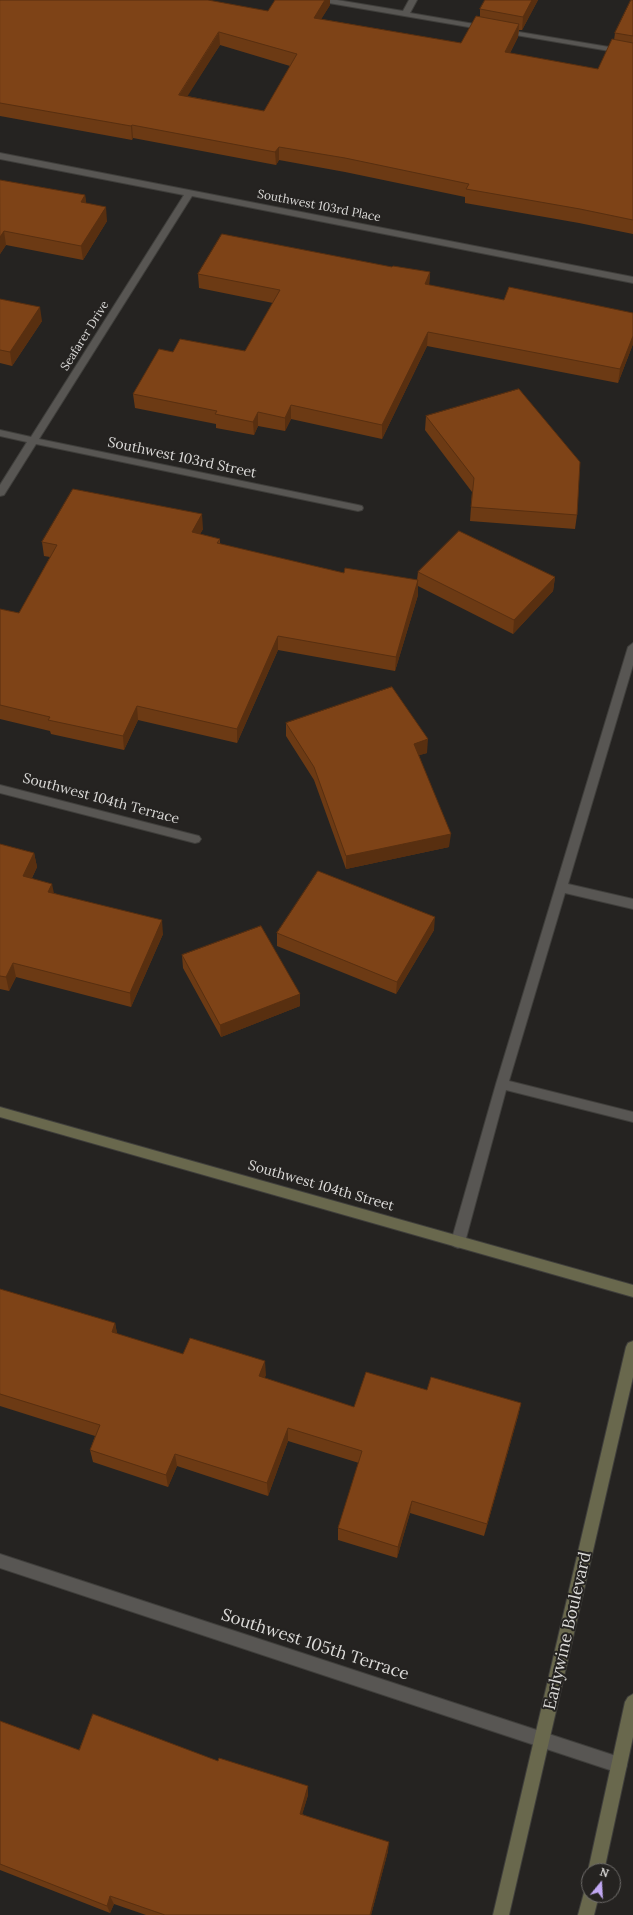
<!DOCTYPE html>
<style>
body{margin:0}
#map{position:relative;width:633px;height:1915px;overflow:hidden;background:#252321;font-family:Lora,serif}
canvas{display:block}
.north{position:absolute;left:581px;top:1863px;width:40px;height:40px;box-sizing:border-box;background:#252321;border:1px solid #6e6c6a;border-radius:50%;rotate:18deg;font-size:11px;font-weight:700;line-height:16px;text-align:center;color:#dbdad8}
.north::after{content:'';display:block;margin:auto;width:14px;height:18px;background:#c1a8f3;clip-path:polygon(50% 0,100% 100%,50% 72%,0 100%)}
</style>
<div id="map">
<canvas width="633" height="1915"></canvas>
<div class="north">N</div>
</div>
<script>
const context = document.querySelector('canvas').getContext('2d');
context.lineJoin = 'round';
function strokePath(path, color, width, dash) { context.strokeStyle = color; context.lineWidth = width; context.lineCap = dash ? 'butt' : 'round'; context.setLineDash(dash || []); context.stroke(path); }
function fill(path, color) { context.fillStyle = color; context.fill(path, 'evenodd'); }
function label(font, color, halo, rows, align = 'center') {
  context.font = font + ' Lora,serif'; context.lineWidth = 4; context.setLineDash([]); context.textBaseline = 'middle'; context.strokeStyle = halo; context.fillStyle = color; for (const [text, x, y, turn = 0] of rows) {
    context.save(); context.translate(x, y); context.rotate((+turn || 0) * Math.PI / 180); context.textAlign = isNaN(turn) ? turn : align; if (halo) context.strokeText(text, 0, 0); context.fillText(text, 0, 0); context.restore();
  }
}
const lane = new Path2D(`
 M633,643V665L568,884L633,899V909L565,893L509,1081L633,1112V1122L506,1090L465,1242L463,1246L458,1248L453,1246L451,1242L496,1084L628,647Z`);
const street = new Path2D(`
 M319,0H337L403,11L409,0H417L410,13L486,26L490,28L486,30L323,2Z
 M501,29L633,51V55L504,33L500,31Z
 M0,153L633,277V283L192,196L39,439L358,505L362,506L363,508L362,510L358,511L36,444L4,495L0,496V485L27,442L0,436V430L31,437L184,195L0,159Z
 M0,785L195,835L199,836L201,839L199,842L195,843L0,793Z
 M0,1554L619,1757L625,1759L627,1765L625,1771L619,1773L0,1568Z`);
const secondary = new Path2D(`
 M0,1107L633,1285V1297L0,1117Z
 M633,1341V1377L509,1915H493L626,1347L628,1343Z
 M633,1694V1737L604,1871H589V1873L588,1871L625,1702L628,1697Z
 M589,1888V1895H599L594,1915H578L585,1889Z`);
const wall = new Path2D(`
 M0,0L268,11L330,5L321,19L461,43L480,17V9L538,0L522,30H519L518,37L510,53L598,69L614,40L615,33L633,0V234L579,223L465,203V197L345,172L279,160L276,165L133,138L132,140L0,116ZM220,45L290,66L264,111L187,96Z
 M0,180L85,195L86,203L107,221L83,260L6,245L0,254Z
 M392,267L430,272L429,285L504,300L633,313V344L618,383L427,346L382,439L291,419L285,431L258,426L254,435L216,428V424L135,408L133,394L173,352L245,351L273,303L199,288L198,274Z
 M0,299L42,321L12,366L0,363Z
 M426,416L577,515L575,529L470,521L472,492L425,430Z
 M203,529L200,534L220,539V544L344,573L417,580L418,572L555,577L553,591L513,634L418,586V595L395,671L278,650L237,743L138,720L124,750L51,734L50,731L0,719V609L19,613L50,557L44,556L42,542Z
 M286,723L427,753L419,755L449,847L346,869L314,780L286,736Z
 M0,844L34,853L37,867L32,878L54,893L163,934L131,1007L16,977L9,991L0,989Z
 M434,930L396,994L277,946V933Z
 M182,955L300,1006L221,1037L183,968Z
 M0,1289L115,1323L117,1334L183,1354L266,1375L264,1378L354,1407L427,1390L521,1403L518,1416L484,1536L410,1513L397,1558L338,1540V1528L359,1463L288,1441L268,1496L177,1466L168,1487L93,1462L90,1450L95,1436L0,1406Z
 M0,1721L79,1750L308,1795L302,1814L388,1851L371,1915H146L114,1904L110,1913L0,1870Z`);
const shadedWall = new Path2D(`
 M325,0H330V5L314,31V18Z
 M532,0H538L522,30L523,17Z
 M519,24L518,37L504,65L505,52Z
 M219,32L220,45L180,108L179,95Z
 M132,125L133,138L132,140L131,126Z
 M279,147V160L276,165L275,152Z
 M85,195L87,209L81,202Z
 M106,207L107,221L83,260L81,246Z
 M4,231L6,245L0,254V237Z
 M430,272L429,286L425,284Z
 M40,307L42,321L12,366L10,352Z
 M428,332L427,346L382,439V425Z
 M633,336V344L618,383L620,369Z
 M291,405V419L285,431V418Z
 M258,412V426L254,435L253,422Z
 M202,514L203,529L193,547L192,532Z
 M555,577L553,591L513,634L514,620Z
 M418,580V595L395,671L396,657Z
 M278,636V650L237,743V729Z
 M137,706L138,720L124,750L123,736Z
 M428,739L427,753L413,757L414,744Z
 M451,834L449,847L346,869V856Z
 M34,853L37,867L26,890L23,876Z
 M52,884L55,898L48,892Z
 M435,917L434,930L396,994L397,982Z
 M162,920L163,934L131,1007L130,993Z
 M13,963L16,977L9,991L6,977Z
 M300,994V1006L221,1037L220,1025Z
 M115,1323L118,1337L112,1332Z
 M265,1361L266,1375L260,1390L259,1376Z
 M521,1403L518,1416L484,1536L487,1524Z
 M288,1428V1441L268,1496L267,1483Z
 M175,1454L177,1466L168,1487L166,1475Z
 M412,1501L410,1513L397,1558L398,1547Z
 M308,1786V1795L300,1822V1814Z
 M389,1842L388,1851L371,1915H370Z
 M110,1896L114,1904L110,1913L107,1906Z`);
const building = new Path2D(`
 M0,0H208L268,11L275,0H325L314,18L461,43L476,16L519,24L505,52L598,69L612,39L633,43V220L580,209L466,189L469,184L345,158L279,147L275,152L132,125L131,126L0,103ZM219,32L297,54L264,111L179,95Z
 M485,0H532L523,17L480,9Z
 M631,0H633V36L615,33Z
 M0,180L85,195L81,202L106,207L81,246L4,231L0,237Z
 M222,234L392,267L393,266L430,272L425,284L504,300L509,287L633,313V336L620,369L428,332L382,425L291,405L285,418L258,412L253,422L215,414L217,411L133,394L159,349L173,352L180,339L245,351L280,290L198,274Z
 M0,299L40,307L10,352L0,350Z
 M519,389L580,462L577,515L471,507L474,478L426,416Z
 M73,489L202,514L192,532L220,539L217,543L344,573L345,568L418,580L396,657L278,636L237,729L137,706L123,736L48,720L50,717L0,705V609L19,613L57,545L42,542Z
 M459,531L555,577L514,620L418,572Z
 M392,687L428,739L414,744L451,834L346,856L314,767L286,723Z
 M0,844L34,853L23,876L52,884L48,892L162,920L130,993L13,963L6,977L0,976Z
 M318,871L435,917L397,982L277,933Z
 M261,926L300,994L220,1025L182,955Z
 M0,1289L115,1323L112,1332L183,1354L190,1338L265,1361L259,1376L354,1407L366,1372L427,1390L431,1377L521,1403L487,1524L412,1501L398,1547L338,1528L362,1451L288,1428L267,1483L175,1454L166,1475L90,1450L100,1425L0,1394Z
 M93,1714L218,1761L219,1758L308,1786L300,1814L389,1842L370,1915H165L110,1896L107,1906L0,1864V1721L79,1750Z`);
const farStreetnames = [
 ["Southwest 103rd Place",319,206,11],
 ["Seafarer Drive",85,336,-58]
];
const streetNames = [
 ["Southwest 103rd Street",182,458,12],
 ["Southwest 104th Terrace",101,799,15],
 ["Southwest 104th Street",321,1186,16]
];
const nearStreetnames = [
 ["Earlywine Boulevard",568,1631,-77],
 ["Southwest 105th Terrace",315,1645,18]
];
strokePath(lane, '#3f3e3b', 2);
strokePath(street, '#3f3e3b', 2);
strokePath(secondary, '#3f3e3b', 2);
fill(lane, '#585653');
fill(street, '#585653');
fill(secondary, '#69684d');
fill(wall, '#6c3a14');
fill(shadedWall, '#582f10');
fill(building, '#7e4317');
strokePath(building, '#582f10', 1);
label('12px', '#dbdad8', '#252321', farStreetnames);
label('14px', '#dbdad8', '#252321', streetNames);
label('17px', '#dbdad8', '#252321', nearStreetnames);
</script>
